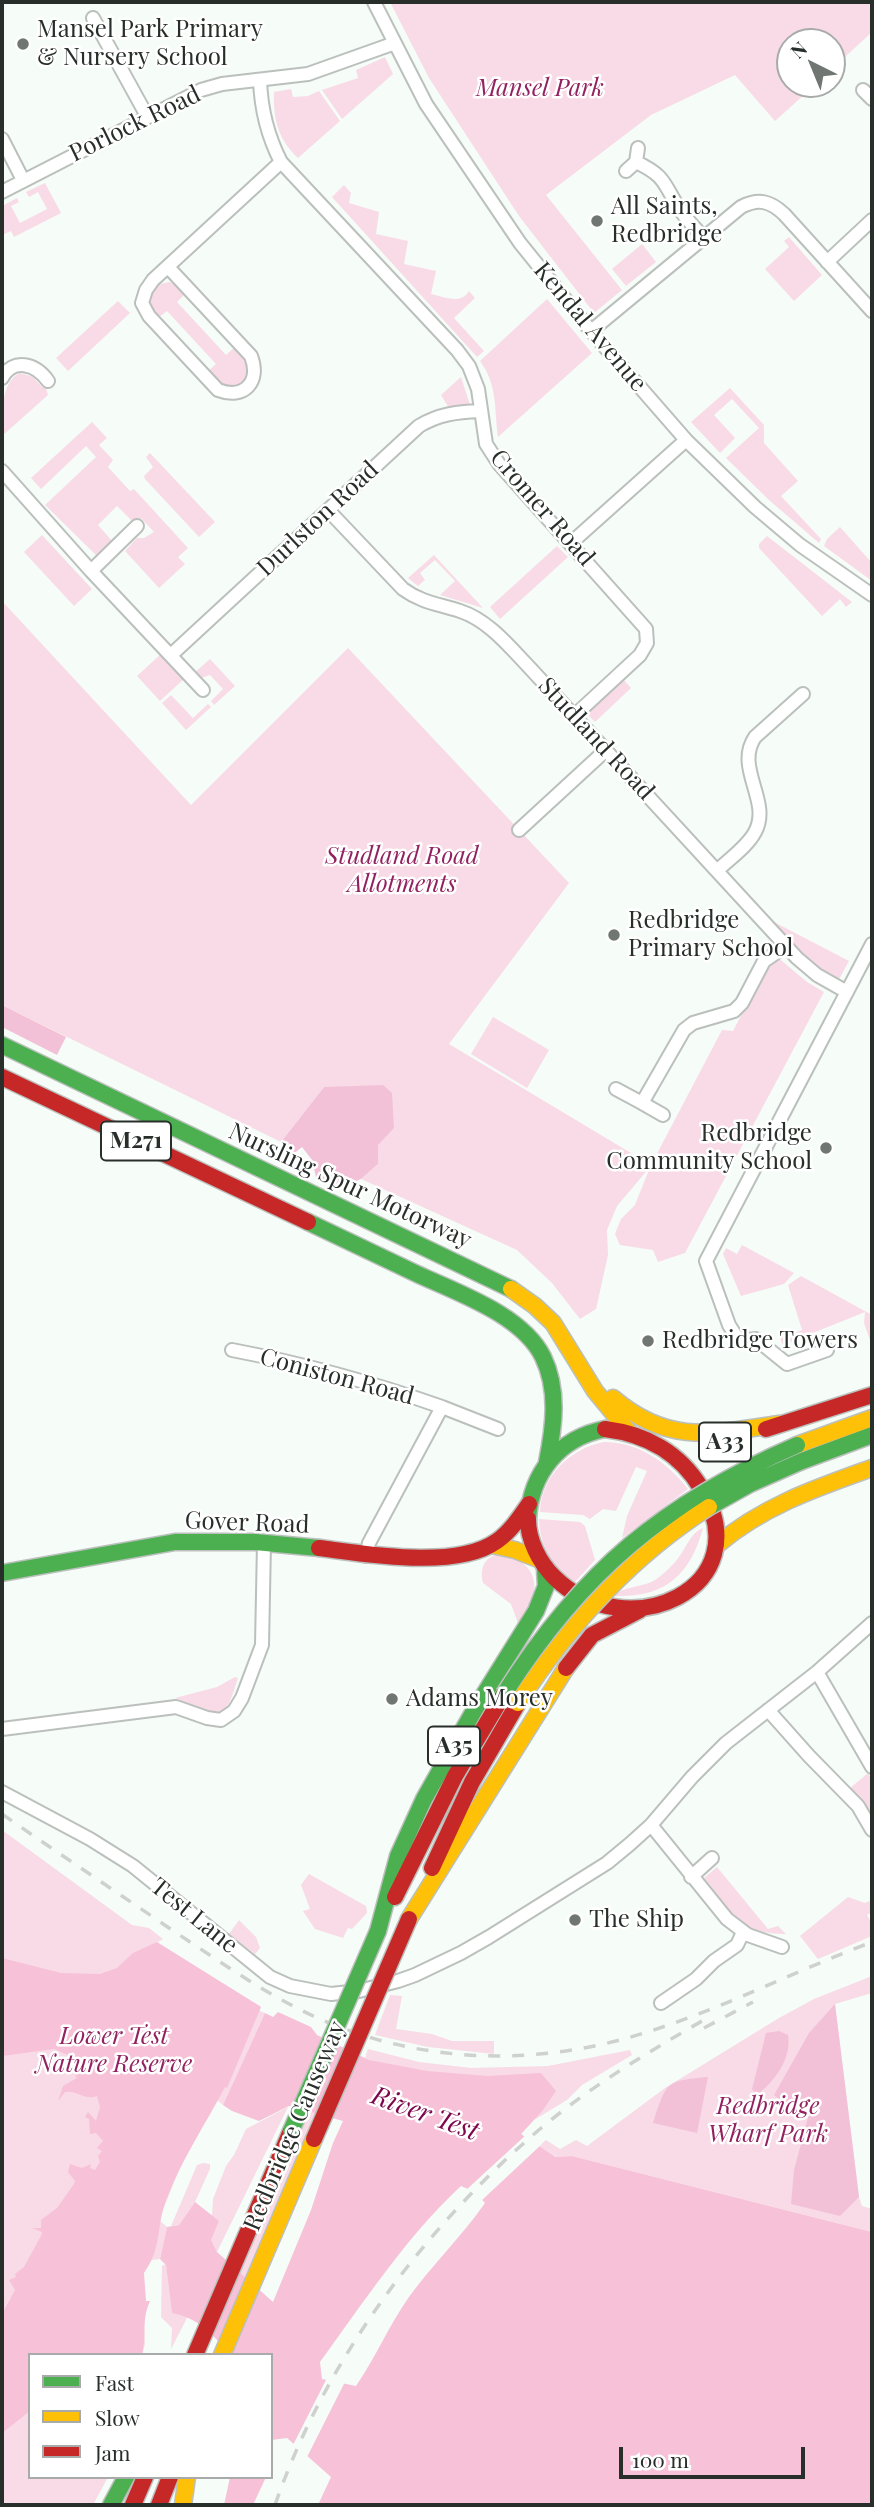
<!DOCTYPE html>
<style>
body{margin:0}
#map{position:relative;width:874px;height:2507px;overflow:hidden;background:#f6fcf8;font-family:"Playfair Display",serif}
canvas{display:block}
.frame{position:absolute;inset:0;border:4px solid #282e2a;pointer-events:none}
.legend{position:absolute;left:28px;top:2353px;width:245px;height:126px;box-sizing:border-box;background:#fff;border:2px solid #a9abaa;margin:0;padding:9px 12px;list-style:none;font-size:21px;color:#282e2a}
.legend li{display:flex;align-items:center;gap:14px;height:35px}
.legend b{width:35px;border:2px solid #a9abaa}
.north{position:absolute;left:776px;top:28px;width:70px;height:70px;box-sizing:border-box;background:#fff;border:2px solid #a9abaa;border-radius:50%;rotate:317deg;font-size:19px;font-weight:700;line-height:28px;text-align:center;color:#282e2a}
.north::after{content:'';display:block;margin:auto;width:24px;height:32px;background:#707672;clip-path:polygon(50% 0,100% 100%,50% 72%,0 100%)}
.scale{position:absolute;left:619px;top:2447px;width:186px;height:32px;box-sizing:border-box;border:4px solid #282e2a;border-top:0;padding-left:9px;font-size:21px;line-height:24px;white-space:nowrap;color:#282e2a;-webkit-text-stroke:5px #fff;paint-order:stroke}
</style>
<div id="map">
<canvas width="874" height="2507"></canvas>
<div class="frame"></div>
<ul class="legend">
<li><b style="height:9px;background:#4caf50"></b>Fast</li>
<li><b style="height:9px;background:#ffc107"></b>Slow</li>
<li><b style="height:9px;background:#c62828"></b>Jam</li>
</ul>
<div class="north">N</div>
<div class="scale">100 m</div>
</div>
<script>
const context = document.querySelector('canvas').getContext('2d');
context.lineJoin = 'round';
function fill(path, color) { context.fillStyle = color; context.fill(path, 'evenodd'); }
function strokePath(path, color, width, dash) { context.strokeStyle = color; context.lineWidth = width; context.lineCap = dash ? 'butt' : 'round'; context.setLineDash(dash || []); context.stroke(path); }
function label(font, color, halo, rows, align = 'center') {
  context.font = font + ' "Playfair Display",serif'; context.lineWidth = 5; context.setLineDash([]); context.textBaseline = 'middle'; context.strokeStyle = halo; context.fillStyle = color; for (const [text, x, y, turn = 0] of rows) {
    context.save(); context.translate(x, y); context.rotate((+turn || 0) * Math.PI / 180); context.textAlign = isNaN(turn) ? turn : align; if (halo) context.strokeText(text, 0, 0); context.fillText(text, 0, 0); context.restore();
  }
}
const green = new Path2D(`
 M390,2H872V32L832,69V42H790V84H816L775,121L735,75L651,115L546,195L622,290L594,313L519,216L429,78Z
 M385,57L393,74L342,119L322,90L358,78L356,70Z
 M291,89L293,97L308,96L319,91L340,121L298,158C278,139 273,119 274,92Z
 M45,183L61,213L14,237L11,231L2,235V206L17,198L19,202L11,206L20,223L47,209L38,192L29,197L26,192Z
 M344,185L351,193L349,203L379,212L376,234L408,241L404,264L436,271L431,294C445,297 461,305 469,291L475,298L454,318L484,351L477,357L332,197Z
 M789,237L822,275L794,301L765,269L789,247L784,241Z
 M642,244L656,262L626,286L612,269Z
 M170,282L186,293L177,302L226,355L235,347L246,359L249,373C236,396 222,388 207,372L216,364L167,311L158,318C145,302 146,285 170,282Z
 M547,299L592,353L498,437C494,408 498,386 480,361Z
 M118,301L130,313L68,371L56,358Z
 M20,373L33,377L42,387L45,385L48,395L2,436C2,417 0,382 20,373Z
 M461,377L470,405L449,408L441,395Z
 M730,388L764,425V443L798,481L781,496L821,539L819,543L769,500L726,458L759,428L732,399L714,415L735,438L720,453L691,422Z
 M92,422L107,438L99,445L113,460L108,467L130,491L134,489L188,548L178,557L185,564L159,588L125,551L137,538H144L154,532L141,518L135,524L117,506L98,525L114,543L99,558L45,505L96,457L86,446L41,489L31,478Z
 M150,453L215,522L199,537L145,479L144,476L153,467L146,457Z
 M840,527L872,563V581L824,546L827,539Z
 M42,535L92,589L74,606L24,552Z
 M767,536L852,602L846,607L840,599L822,616L759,548V544Z
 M557,546L568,557L500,619L490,607Z
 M434,555L483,608L440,595L455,581L435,560L420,573L425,580L418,586L408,578Z
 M2,601L191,805L348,648L569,883L449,1044L651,1165L722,1030L733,1031L770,960L776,956L807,982L824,992L685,1253L658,1262L653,1250L620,1245L615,1234L621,1219L635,1205L650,1167L617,1206L607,1230L608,1255L596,1309L580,1319L552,1283L517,1250L361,1179L378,1164L324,1087L281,1142L2,1005Z
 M161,654L184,679L160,701L137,676Z
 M210,659L235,686L214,705L211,701L223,689L210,675L201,678L193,674Z
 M623,679L631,688L595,722L587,714Z
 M171,695L193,718L208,704L211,707L186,730L162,703Z
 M774,922L849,961L838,981L808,961L771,923Z
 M493,1017L549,1050L527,1088L471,1054Z
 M742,1245L794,1273L784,1284L741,1296L723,1254L726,1248L737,1254Z
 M801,1276L872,1315V1346L864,1323L865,1312L783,1345L780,1338L802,1330L788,1285Z
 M604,1442C639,1442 667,1462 688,1489L622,1538L627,1516L647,1471L636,1467L616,1511L603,1509L590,1519L583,1515L540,1512C541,1476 571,1448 604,1442Z
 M539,1519L580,1522L585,1526L595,1560L575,1582C551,1567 540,1546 539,1519Z
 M703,1528C690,1576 664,1598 614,1596C625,1584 646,1589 659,1577C666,1572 674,1564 679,1557C687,1547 690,1533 703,1528Z
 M496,1554C518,1553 538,1570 534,1593C532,1604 524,1614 518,1623L511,1604L483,1583C480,1569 483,1560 496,1554Z
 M235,1677L238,1678C235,1686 231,1704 224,1710C215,1717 186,1702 175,1698L217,1687Z
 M868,1773L872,1780V1820L849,1789Z
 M2,1830L132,1925L149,1928L163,1939L156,1943L260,2006V2011L265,2013L223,2105L217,2100L184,2157L159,2220L167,2227L160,2259L152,2260L142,2274L145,2344L142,2355H30V2477H108L93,2505H2Z
 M717,1867L768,1929L778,1926L786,1934C745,1935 723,1913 704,1878Z
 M309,1874L366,1906L367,1913L352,1929L348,1928L343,1938L315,1929L303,1911L310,1909L301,1885Z
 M848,1897L865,1903L872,1900V1912L867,1915L872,1924V1936L818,1959L800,1936Z
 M239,1920L256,1937L260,1948L255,1954L229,1934Z
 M872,1976V1993L835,2004L859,2197L862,2206L872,2209V2232L572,2156L557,2157L539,2146L546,2140L560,2149L576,2140L587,2146L665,2088L779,2018L814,1999Z
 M390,1995L402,1996L396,2029L432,2034L452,2041H494V2054L428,2047L375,2035Z
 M368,2049L419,2062L471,2068L548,2066L630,2050L632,2055L582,2085L567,2100L534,2120L521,2134L416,2086L365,2058Z
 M288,2107L217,2252L210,2240L219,2221L212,2216L213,2199L226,2166L234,2155L246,2129Z
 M307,2111L315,2113L246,2278L239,2272Z
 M203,2163L210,2164V2169L195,2202L179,2225L171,2226L197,2165Z
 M166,2264L172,2312L188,2316L171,2349L172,2328L161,2317L162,2266Z`);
const forest = new Path2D(`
 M2,1005L66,1037L57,1055L2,1027Z
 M383,1085L392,1093L394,1128L378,1145V1164L361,1179L344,1186L316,1177L312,1160L302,1147L291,1156L282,1151L281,1142L324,1087Z
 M835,2004L859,2197L840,2216L791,2204L794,2170L810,2110L796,2102L783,2103L774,2095L809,2033Z
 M779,2031L788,2035C792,2058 775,2081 757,2095L752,2089L766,2033Z
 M708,2077L697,2133L653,2123C667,2082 664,2081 708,2077Z`);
const water = new Path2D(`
 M157,1942L261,2007L227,2088L225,2087C205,2125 180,2162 165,2203C156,2230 162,2247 144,2273L146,2301H150C141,2321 147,2335 142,2355H30V2411L2,2433V2314L15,2290L9,2280L16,2277L15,2274L24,2267L42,2234V2232L32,2228H41V2220L57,2208L74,2184L75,2181L68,2172L70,2164L82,2168L91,2164L90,2168L95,2170L100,2162L98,2156L102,2151L97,2148L103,2141L96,2133L90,2134L89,2119L85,2117L88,2112L96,2121L100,2107L97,2096C85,2101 77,2090 65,2092L58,2101L63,2086L77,2078L71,2069L75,2066L68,2055L54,2049L2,2056V1958L61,1973L100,1974L117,1968L133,1953Z
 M278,2012L311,2027L317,2035L369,2060L427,2071L487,2076L541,2073L556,2091L543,2110L521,2134L556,2157L572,2156L872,2232V2505H318L331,2477L287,2438L271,2440V2355H228C214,2333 197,2318 172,2313L166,2265L160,2259L167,2227L179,2225L195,2202L219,2221L211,2240L217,2252L273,2302L311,2210L333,2143L343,2121L289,2106L259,2121L232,2111L223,2105L265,2013L273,2017ZM461,2186L475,2192L485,2203C462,2236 433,2264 409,2297C389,2325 376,2357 356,2386L322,2379L320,2362C364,2302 406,2237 461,2186Z
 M230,2477H266L253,2505H224Z`);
const pier = new Path2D(`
 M527,2134L542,2144L480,2202L465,2191Z
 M328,2376L346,2380L306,2459L292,2447Z`);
const street = new Path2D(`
 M374,2L426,104L520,243L591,331L686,440L755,507L800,545L872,595
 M93,18L147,116
 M260,80C261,110 267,135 281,162L457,350L469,366L478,389L486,444L499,464L646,629L647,643L640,655L574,716
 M863,90L872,99
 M2,139L23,180
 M638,148L636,162C668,177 663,185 681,211C687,220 696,229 703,237
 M626,171L636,162
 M2,192L201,90L222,84L308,74L395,43
 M827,262L872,220
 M168,267L251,356C261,382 244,400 218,390L149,316L142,303L146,290L153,280L281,162
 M591,331L741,207C759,198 770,201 784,214L872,311
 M2,378C13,357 36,364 48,381
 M2,471L91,571L203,690
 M328,510L403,589C422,603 439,604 460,611C488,620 509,646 529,667L797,958L817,975L847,992
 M571,543L686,440
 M91,571L137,526
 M171,655L419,426C439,414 457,412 480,411
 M519,830L606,750
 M717,871C729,859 747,847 755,832C772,801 734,768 755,737L803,694
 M616,1089L642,1103L684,1030L693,1023L734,1011L742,1003L764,961L786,946
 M642,1103L663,1115
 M232,1350C305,1364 371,1382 442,1407L369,1543L366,1556
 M827,1350L787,1364L756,1339L739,1341L729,1325L706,1261L872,944
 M442,1407L498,1429
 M817,1672L872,1767
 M768,1710L809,1756L858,1806L872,1830
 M2,1729L176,1707L207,1718L221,1720L234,1711L242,1698L262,1645L264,1543
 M2,1792L90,1839L133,1866L270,1977L290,1986L331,1994L359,1991L398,1981L415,1975L461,1953L489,1937L607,1863L630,1844L651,1825L692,1777L726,1743L817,1672L872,1623
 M651,1825L727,1919L748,1935L782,1947
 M691,1877L712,1858
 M661,2003L696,1979L714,1961L737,1945L743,1932`);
const fast = new Path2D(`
 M2,1045L511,1289
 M308,1222C343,1239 379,1256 415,1273C455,1292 522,1314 543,1357C559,1390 554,1427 547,1462
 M802,1461L872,1435
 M528,1519C531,1473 559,1438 605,1429
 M2,1573L175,1542H255L319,1548
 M378,1931L398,1856L424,1799L475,1709L536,1611L546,1586L545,1569
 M111,2505L126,2477`);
const slow = new Path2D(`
 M511,1289L535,1306L553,1323L595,1391L628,1431
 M613,1398C668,1445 713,1434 779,1424
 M797,1445L872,1418
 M492,1545L515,1550L538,1559
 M717,1545C763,1506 816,1488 872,1468
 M409,1919L566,1668
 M222,2355L314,2139
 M183,2505L187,2477`);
const jam = new Path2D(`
 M2,1077L308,1222
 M766,1429L872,1395
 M528,1519C528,1540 539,1562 554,1577C627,1649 762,1588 701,1488C680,1453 646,1434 605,1429
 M319,1548C366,1554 456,1570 497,1541C510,1532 520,1517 529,1504
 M566,1668L592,1635L640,1610
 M432,1868L472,1782L518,1703
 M395,1897L455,1776L504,1694
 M195,2355L291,2131
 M133,2505L145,2477
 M159,2505L170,2477`);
const rail = new Path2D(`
 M2,1814C58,1853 115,1891 172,1930C213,1957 254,1986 297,2008C396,2059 509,2068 616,2041C705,2018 787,1974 872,1942
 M704,2028L753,2002
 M275,2505C324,2363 420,2233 533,2135C586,2089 648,2052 709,2017`);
const fastBridge = new Path2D(`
 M709,1507L750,1484L802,1461
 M504,1694C582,1571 664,1503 797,1445
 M291,2131L378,1931`);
const slowBridge = new Path2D(`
 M518,1703C569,1625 630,1557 709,1507`);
const jamBridge = new Path2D(`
 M314,2139L409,1919`);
const markers = [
 [23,44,7,"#707672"],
 [597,221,7,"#707672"],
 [614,935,7,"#707672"],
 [826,1148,7,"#707672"],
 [648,1341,7,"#707672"],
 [392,1699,7,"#707672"],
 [575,1920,7,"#707672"]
];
const shields = [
 [136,1141,70],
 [725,1442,52],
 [454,1746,52]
];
const shieldNames = [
 ["M271",136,1141],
 ["A33",725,1442],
 ["A35",454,1746]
];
const poiNames = [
 ["Mansel Park Primary",37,30],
 ["& Nursery School",37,58],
 ["All Saints,",611,207],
 ["Redbridge",611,235],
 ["Redbridge",628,921],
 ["Primary School",628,949],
 ["Redbridge",812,1134,"right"],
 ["Community School",812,1162,"right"],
 ["Redbridge Towers",662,1341],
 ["Adams Morey",406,1699],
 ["The Ship",589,1920]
];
const parkNames = [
 ["Mansel Park",540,89],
 ["Studland Road",402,857],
 ["Allotments",402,885],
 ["Lower Test",114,2037],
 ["Nature Reserve",114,2065],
 ["Redbridge",768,2107],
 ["Wharf Park",768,2135]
];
const streetNames = [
 ["Porlock Road",135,124,-26],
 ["Kendal Avenue",590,327,50],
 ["Cromer Road",542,508,49],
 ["Durlston Road",318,519,-43],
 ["Studland Road",596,739,47],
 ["Nursling Spur Motorway",350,1186,25],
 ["Coniston Road",337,1377,15],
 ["Gover Road",247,1523,2],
 ["Test Lane",194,1916,39],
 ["Redbridge Causeway",295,2126,-67]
];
const waterNames = [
 ["River Test",425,2114,20]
];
fill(green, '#f8dbe6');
fill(forest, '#f3c1d7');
fill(water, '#f7c1d8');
fill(pier, '#f6fcf8');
strokePath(street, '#bbc0bd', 16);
strokePath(fast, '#bbc0bd', 19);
strokePath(slow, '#bbc0bd', 19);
strokePath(jam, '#bbc0bd', 19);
strokePath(street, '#fefffe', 12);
strokePath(fast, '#4caf50', 16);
strokePath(slow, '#ffc107', 16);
strokePath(jam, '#c62828', 16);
strokePath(rail, '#cfd1cf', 3.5, [12, 12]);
strokePath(fastBridge, '#bbc0bd', 19, []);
strokePath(slowBridge, '#bbc0bd', 19, []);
strokePath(jamBridge, '#bbc0bd', 19, []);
strokePath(fastBridge, '#4caf50', 16);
strokePath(slowBridge, '#ffc107', 16);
strokePath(jamBridge, '#c62828', 16);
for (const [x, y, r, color] of markers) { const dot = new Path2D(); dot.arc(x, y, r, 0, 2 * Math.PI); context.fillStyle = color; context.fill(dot); strokePath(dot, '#fff', 2.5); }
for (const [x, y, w] of shields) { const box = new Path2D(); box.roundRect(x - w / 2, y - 19.5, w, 39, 5); context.fillStyle = '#fff'; context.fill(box); strokePath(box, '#282e2a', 2); }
label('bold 23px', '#282e2a', null, shieldNames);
label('24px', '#282e2a', '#fff', poiNames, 'left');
label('italic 24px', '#92225f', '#fff', parkNames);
label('24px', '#282e2a', '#fff', streetNames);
label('italic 26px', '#7d064d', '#fff', waterNames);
</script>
